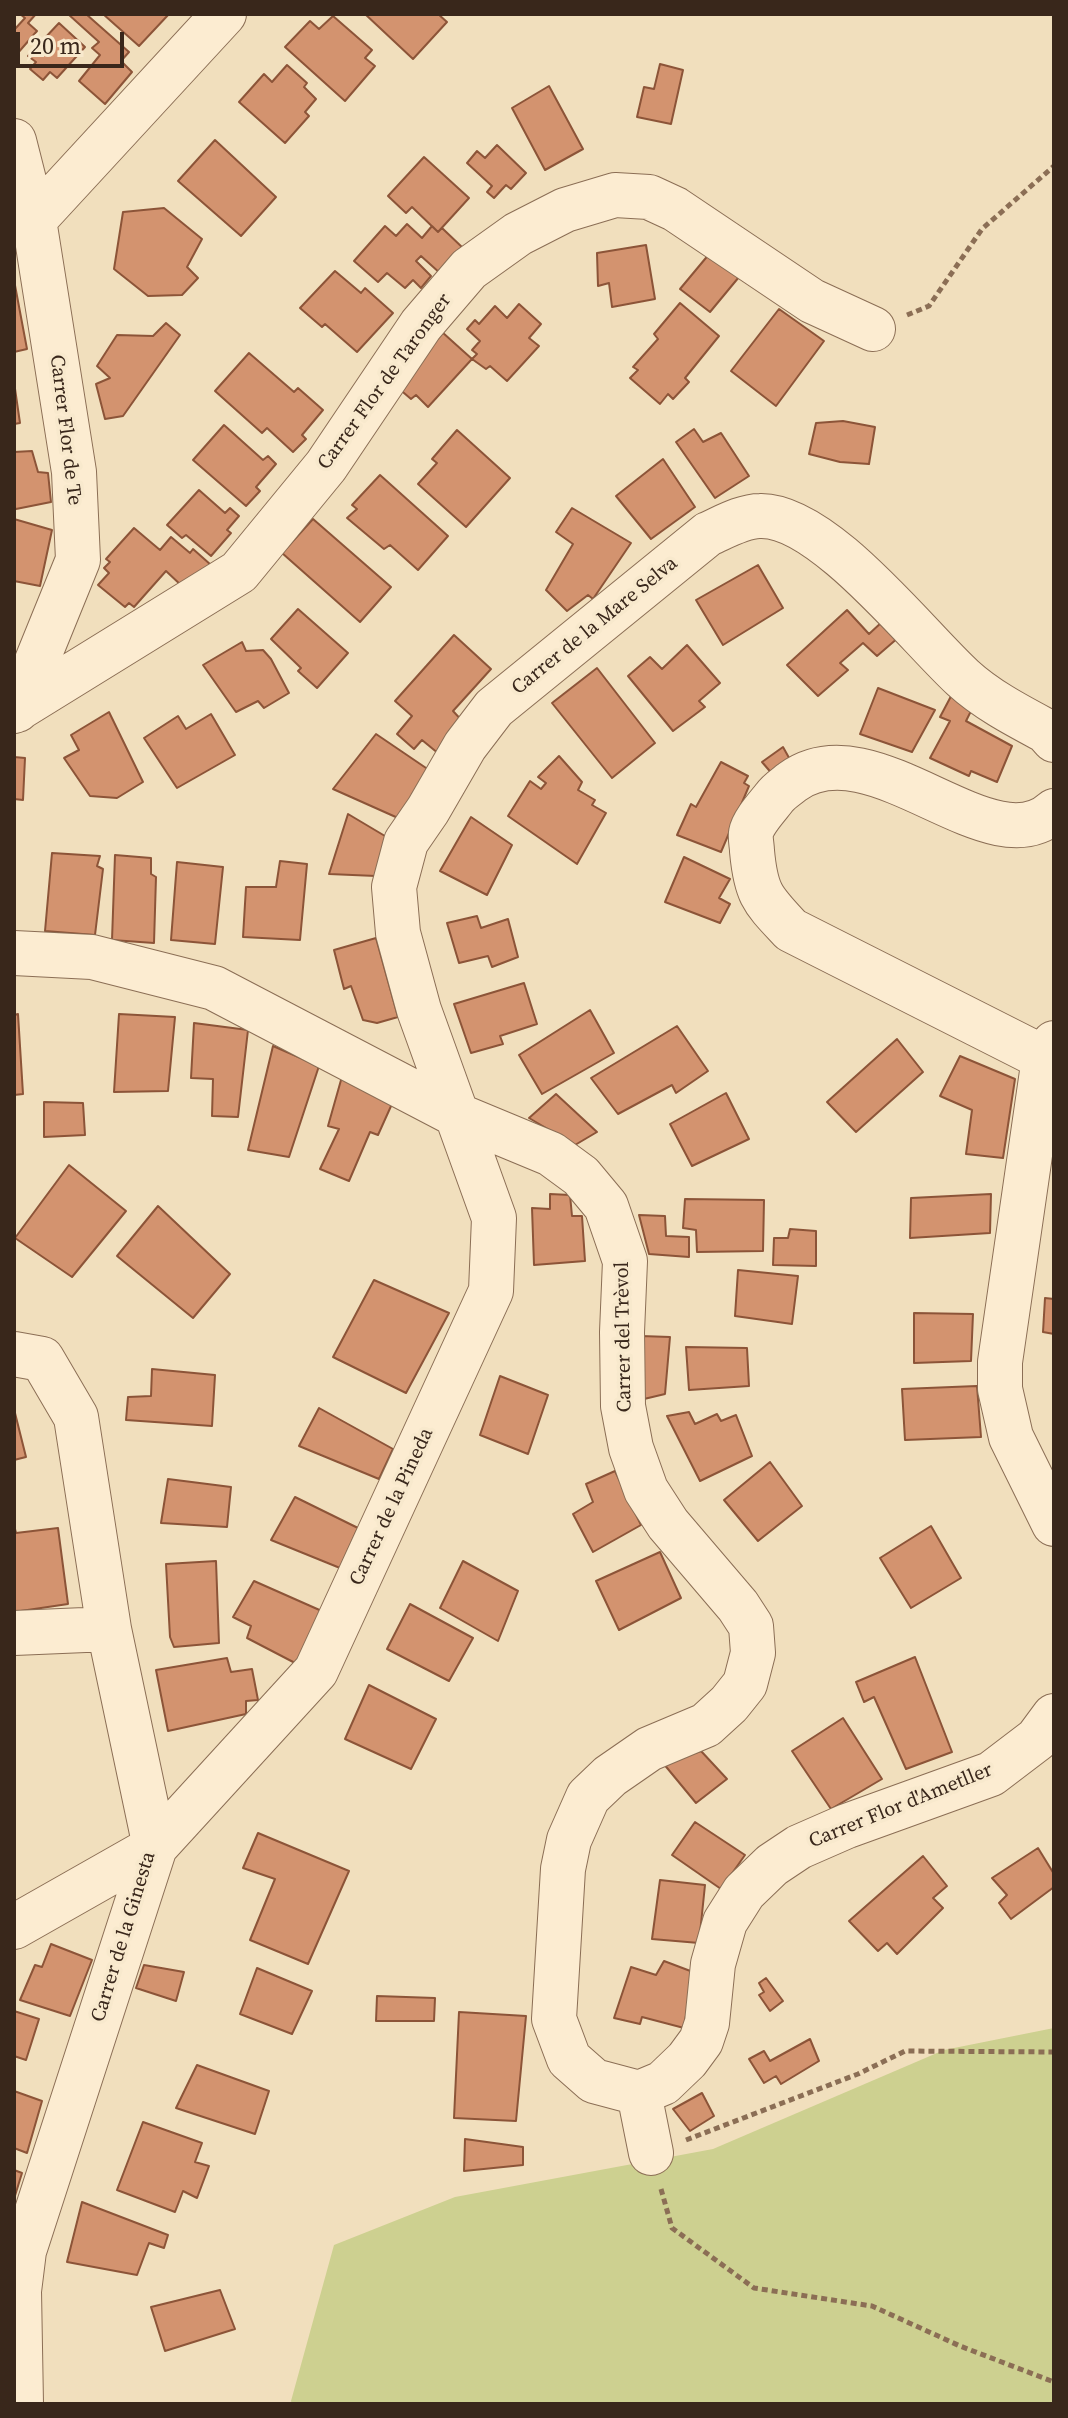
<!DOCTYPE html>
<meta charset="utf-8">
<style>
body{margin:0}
#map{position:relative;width:1068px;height:2418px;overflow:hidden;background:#f1dfbd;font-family:"Source Serif 4",serif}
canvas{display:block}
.frame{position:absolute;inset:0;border:16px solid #39271b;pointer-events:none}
.scale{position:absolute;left:16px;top:32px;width:108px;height:36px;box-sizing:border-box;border:4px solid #39271b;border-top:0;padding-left:10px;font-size:24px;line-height:28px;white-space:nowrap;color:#39271b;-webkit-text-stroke:6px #f8e9cd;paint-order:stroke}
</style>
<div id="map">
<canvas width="1068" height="2418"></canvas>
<div class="frame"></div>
<div class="scale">20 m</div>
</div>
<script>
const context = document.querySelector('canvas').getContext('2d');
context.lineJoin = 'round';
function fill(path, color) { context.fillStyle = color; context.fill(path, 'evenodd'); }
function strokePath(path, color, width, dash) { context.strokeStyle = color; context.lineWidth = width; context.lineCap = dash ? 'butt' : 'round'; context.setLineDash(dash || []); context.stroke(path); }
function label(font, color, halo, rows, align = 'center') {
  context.font = font + ' "Source Serif 4",serif'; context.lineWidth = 7; context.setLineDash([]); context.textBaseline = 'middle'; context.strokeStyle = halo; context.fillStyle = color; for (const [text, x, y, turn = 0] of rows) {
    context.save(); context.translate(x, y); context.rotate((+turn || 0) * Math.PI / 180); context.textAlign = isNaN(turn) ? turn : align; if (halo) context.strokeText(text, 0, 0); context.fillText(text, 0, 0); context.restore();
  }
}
const green = new Path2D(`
 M1054,2028V2404H292L291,2401L334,2245L455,2197L713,2149L944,2050Z`);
const building = new Path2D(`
 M20,14H36L28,23L37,31L17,54L14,51V30L25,18Z
 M68,14H86L129,52L121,61L132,72L105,104L79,81L100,55L92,48L99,42Z
 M103,14H169L139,46Z
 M365,14H438L447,22L413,59Z
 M333,16L372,50L365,58L375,66L345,101L285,47L310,21L319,29Z
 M59,23L85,47L57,78L50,72L43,80L30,69L36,62L28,56Z
 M660,64L683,70L671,124L637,117L644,87L654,89Z
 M287,65L307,83L304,87L316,99L305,112L309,116L285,143L239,102L264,74L272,82Z
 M549,86L583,149L545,170L512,108Z
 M215,140L276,197L241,236L178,181Z
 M497,145L526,173L511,189L506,185L494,198L487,192L492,186L467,163L477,151L485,158Z
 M424,157L469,198L438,232L412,207L406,213L388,196Z
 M164,208L202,239L187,267L198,278L182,295L148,296L114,269L123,212Z
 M407,224L422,238L432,226L438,232L442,228L464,249L441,274L421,256L416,261L431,276L421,288L413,280L405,288L387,273L378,282L354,261L385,226L396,236Z
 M646,245L655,299L612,307L609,283L598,286L597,253Z
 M710,253L739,277L710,312L680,289Z
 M335,271L361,293L365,288L393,313L357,352L325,324L322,327L300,308Z
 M14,280L27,349L14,352Z
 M680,303L719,336L685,378L689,382L673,399L668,394L660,404L630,378L638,370L633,367L658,339L654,334Z
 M519,304L541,324L529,338L539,346L507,381L490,366L486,369L472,359L477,354L472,350L480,341L467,329L475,320L479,324L495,306L507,318Z
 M779,309L824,341L776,406L731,371Z
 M166,323L180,335L123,416L105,419L96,384L110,378L97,366L117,335L153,336Z
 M442,332L472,359L428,407L416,395L411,399L397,387Z
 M249,353L294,392L298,388L323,410L302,435L306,439L293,452L267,428L262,433L215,391Z
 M14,382L20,423L14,424Z
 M843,421L875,427L869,464L840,462L809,454L816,423Z
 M224,425L263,460L268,456L276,464L256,487L260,491L246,506L193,460Z
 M694,429L703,442L721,433L749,476L715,498L676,442Z
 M457,430L510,478L466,527L418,484L437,463L432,459Z
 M32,451L38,472L48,473L51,502L16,509L14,507V452Z
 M663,459L695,507L651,539L616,496Z
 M380,475L448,536L418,570L390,545L384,549L347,518L357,509L352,505Z
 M199,490L225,513L230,508L239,516L227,530L231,533L211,556L186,535L182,538L167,525Z
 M572,508L631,543L593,599L588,595L567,611L546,590L573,544L556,532Z
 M14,519L52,530L40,586L14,581Z
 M313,519L391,587L360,622L282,553Z
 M134,528L160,550L171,537L190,553L193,549L211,565L183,587L166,571L134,607L129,603L125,607L98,585L109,573L104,568L110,562L106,559Z
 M758,565L783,608L723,645L696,600Z
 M298,609L348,653L317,688L298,671L301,668L271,639Z
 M847,610L869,634L883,621L899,637L877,656L863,643L840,663L848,670L818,696L787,665Z
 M454,635L491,669L453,711L466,725L439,754L422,740L414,749L397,734L412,716L395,701Z
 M242,642L246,651L263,650L271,659L289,693L264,708L258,701L236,712L203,665Z
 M687,645L720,683L699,701L705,707L673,731L628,676L650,657L662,669Z
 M597,668L655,743L612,778L552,703Z
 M958,683L979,695L966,721L1012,746L997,782L971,771L969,776L930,758L950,721L940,717Z
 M878,688L935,710L912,752L860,734Z
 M109,712L143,782L117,798L90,796L64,758L79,750L71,735Z
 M211,714L235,755L177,788L144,738L178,716L186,729Z
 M376,734L429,770L398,818L333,789Z
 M783,747L793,765L774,776L762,762Z
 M559,756L582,782L578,790L595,800L592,805L606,813L577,864L508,816L530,781L541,789L546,783L538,777Z
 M14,757L25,758L23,800L14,799Z
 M721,762L748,776L744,783L749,786L721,852L677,835L691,804L696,807Z
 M348,814L390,839L376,876L329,874Z
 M471,817L512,845L487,895L440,871Z
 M52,853L100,856L97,866L103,869L95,935L45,931Z
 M115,855L151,858V874L156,877L154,943L112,940Z
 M684,857L730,879L719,898L730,904L720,923L665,902Z
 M280,861L307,864L300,940L243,937L246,887H276Z
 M177,862L223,867L215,944L171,940Z
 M477,916L481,928L508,919L518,957L492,967L488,956L459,963L447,923Z
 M376,938L398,1017L377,1023L363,1020L351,986L344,989L334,950Z
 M524,983L537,1024L500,1036L503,1044L471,1053L454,1004Z
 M590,1010L614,1053L542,1094L519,1055Z
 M18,1014L23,1094L14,1095V1015Z
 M119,1014L175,1017L168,1091L114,1092Z
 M194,1023L248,1030L238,1117L212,1116L213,1079L191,1078Z
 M677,1026L708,1071L676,1093L672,1085L618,1114L591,1078Z
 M897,1039L923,1072L856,1132L827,1102Z
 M273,1046L319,1066L289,1157L248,1150Z
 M960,1056L1015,1079L1003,1158L966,1154L972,1110L940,1096Z
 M343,1073L396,1095L378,1135L370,1132L349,1181L320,1169L339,1129L328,1126Z
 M726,1093L749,1139L692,1166L670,1124Z
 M556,1094L597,1132L575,1145L529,1118Z
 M44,1102L83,1103L85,1135L44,1137Z
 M69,1165L126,1211L72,1277L15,1238Z
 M550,1194L570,1195L572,1216H582L585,1261L534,1265L532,1208L550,1209Z
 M991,1194L990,1233L910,1238L911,1198Z
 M685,1199L764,1200L763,1251L697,1252L696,1230L683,1228Z
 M158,1206L230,1274L193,1318L117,1256Z
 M639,1215L665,1216L666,1236L689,1237V1257L649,1254Z
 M790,1229L816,1231V1266L773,1265L774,1238H788Z
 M738,1270L798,1276L792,1324L735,1316Z
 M374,1280L449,1313L406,1393L333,1357Z
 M1045,1298L1054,1299V1334L1043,1332Z
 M914,1313L973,1314L971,1361L914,1363Z
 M641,1336L670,1337L665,1394L644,1399Z
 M686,1347L747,1348L749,1386L689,1390Z
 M152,1369L215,1375L212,1426L126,1420L128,1397L151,1396Z
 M500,1376L548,1395L528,1454L480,1435Z
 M977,1386L981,1437L905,1440L902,1389Z
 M319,1408L393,1449L379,1479L299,1446Z
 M14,1409L26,1457L14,1460Z
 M689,1412L695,1424L717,1414L721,1421L736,1415L752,1456L700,1481L667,1416Z
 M770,1462L802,1506L758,1541L724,1500Z
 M615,1471L641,1525L593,1552L573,1514L593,1502L586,1484Z
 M168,1479L231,1487L227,1527L161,1523Z
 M295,1497L358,1528L340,1568L271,1540Z
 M14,1525L16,1533L58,1528L68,1604L14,1612Z
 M931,1526L961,1578L911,1608L880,1558Z
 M660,1552L681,1598L619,1630L596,1581Z
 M216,1561L219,1643L174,1647L170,1637L166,1564Z
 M463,1561L518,1591L498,1641L440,1608Z
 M254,1581L324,1612L297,1664L247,1638L251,1626L233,1617Z
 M410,1604L473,1638L449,1681L387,1649Z
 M915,1657L952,1752L906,1769L874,1697L864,1702L856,1682Z
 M227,1658L231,1672L252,1669L258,1700L246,1701V1714L168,1731L156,1670Z
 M369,1685L436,1719L411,1769L345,1739Z
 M843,1718L882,1779L831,1809L792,1751Z
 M701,1751L727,1779L696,1803L663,1763Z
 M695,1822L745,1855L721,1889L672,1855Z
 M258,1833L349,1871L308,1964L250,1940L275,1879L243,1868Z
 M1038,1848L1054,1874V1887L1011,1919L999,1903L1007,1895L992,1878Z
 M923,1856L947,1886L933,1898L943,1908L897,1954L887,1943L878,1951L849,1921Z
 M660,1880L705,1885L699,1943L652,1939Z
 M51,1944L92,1960L70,2016L20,2000L35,1965L42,1967Z
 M664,1961L693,1972L684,2028L642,2017L640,2024L614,2018L631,1967L656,1975Z
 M144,1965L184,1972L176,2001L136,1988Z
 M257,1968L312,1991L292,2034L240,2014Z
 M766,1978L783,2001L770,2011L759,1995L764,1992L759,1983Z
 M377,1996L435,1998L434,2021H376Z
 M14,2011L39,2019L26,2060L14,2056Z
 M459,2012L526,2016L516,2121L454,2118Z
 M810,2039L819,2061L781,2084L776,2076L764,2083L749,2059L764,2051L770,2061Z
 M197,2065L269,2091L255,2134L176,2108Z
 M14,2091L42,2101L27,2153L14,2148Z
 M702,2093L714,2116L690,2131L673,2109Z
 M143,2122L202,2143L195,2162L209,2166L197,2198L183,2191L175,2212L117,2190Z
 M465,2139L523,2147V2165L464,2171Z
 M14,2170L22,2173L14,2199Z
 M82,2202L168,2235L164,2248L149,2243L137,2275L67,2262Z
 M220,2290L235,2329L165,2351L151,2307Z`);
const path = new Path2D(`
 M907,315L929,306L982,229L1054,166
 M686,2140L858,2074L905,2051L1054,2052
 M661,2189L672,2228L754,2288L872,2306L960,2346L1054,2382`);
const minor = new Path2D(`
 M14,141L34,220L74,472L78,560L17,710
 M34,220L224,14
 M14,711L239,572L326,466L421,325L469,269L518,234L565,210L615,195L649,197L675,209L812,301L873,329
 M14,953L92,957L214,988L457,1115L551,1154L581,1176L606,1206L625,1261L622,1332L623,1406L631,1448L646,1490L668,1524L738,1606L751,1626L753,1653L745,1684L729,1704L706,1725L649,1749L610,1776L588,1797L569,1840L563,1869L554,2019L569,2059L594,2081L639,2093L663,2083L687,2060L701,2041L707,2023L713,1964L725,1922L744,1892L772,1865L799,1847L847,1826L991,1774L1037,1739L1054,1716
 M1054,1043L1044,1058L1000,1362V1389L1011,1437L1054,1524
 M1044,1058L791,930C763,900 756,895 752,851C752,846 750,838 751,833C753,822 767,807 774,798C779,791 786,787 792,782C872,723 991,870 1054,811
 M14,1354L42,1359L76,1417L109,1629L155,1847L24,2251L19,2291L21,2404
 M14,1633L109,1629
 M14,1927L155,1847L316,1671L491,1291L494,1218L419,1010L398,933L394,887L406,842L428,810L465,746L494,708L708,534C724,527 743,516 760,516C823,514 918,637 963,678C987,700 1018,716 1046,731L1054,740
 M639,2093L651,2153`);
const streetNames = [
 ["Carrer Flor de Taronger",385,382,-54],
 ["Carrer Flor de Te",65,430,83],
 ["Carrer de la Mare Selva",595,626,-39],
 ["Carrer del Trèvol",624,1337,-91],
 ["Carrer de la Pineda",392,1507,-65],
 ["Carrer Flor d'Ametller",901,1806,-22],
 ["Carrer de la Ginesta",124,1937,-73]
];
fill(green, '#cdd090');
fill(building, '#d3936f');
strokePath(building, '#8c5438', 2);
strokePath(minor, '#8b6e55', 46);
strokePath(path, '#8b6e55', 5, [6, 4]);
strokePath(minor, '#fcecd1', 44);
label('20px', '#39271b', '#f8e9cd', streetNames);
</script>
